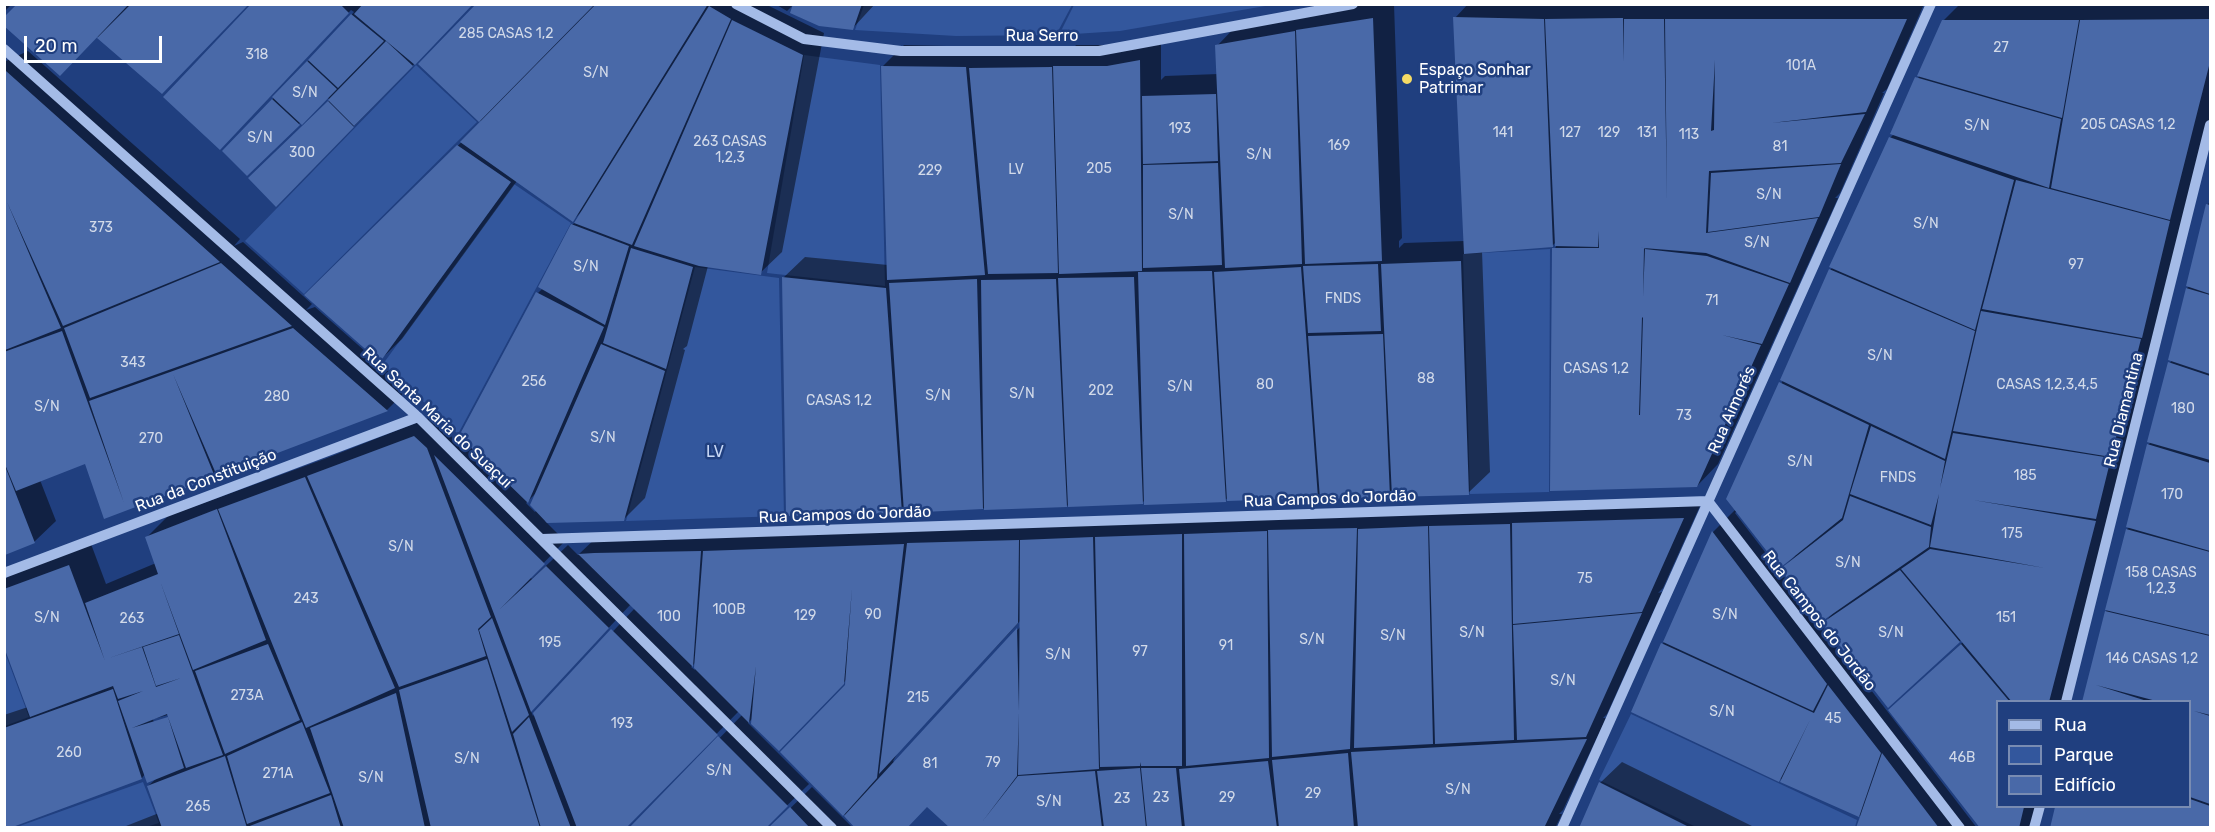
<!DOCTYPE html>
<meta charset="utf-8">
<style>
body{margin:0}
#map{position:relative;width:2215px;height:832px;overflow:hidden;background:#203f7f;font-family:Rubik,sans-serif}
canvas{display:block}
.frame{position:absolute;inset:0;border:6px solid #fff;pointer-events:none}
.legend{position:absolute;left:1996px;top:700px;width:195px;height:108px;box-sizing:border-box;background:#203f7f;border:2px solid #798cb2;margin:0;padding:8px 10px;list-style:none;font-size:18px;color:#fff}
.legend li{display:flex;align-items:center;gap:12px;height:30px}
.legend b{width:30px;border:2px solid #798cb2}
.scale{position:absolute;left:24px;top:36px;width:138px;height:27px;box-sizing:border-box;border:3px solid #fff;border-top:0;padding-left:8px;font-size:18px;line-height:21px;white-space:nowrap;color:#fff;-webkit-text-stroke:4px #203f7f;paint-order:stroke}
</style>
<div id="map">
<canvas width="2215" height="832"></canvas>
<div class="frame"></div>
<ul class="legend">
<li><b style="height:8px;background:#a4bbe7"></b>Rua</li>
<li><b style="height:16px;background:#33579d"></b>Parque</li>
<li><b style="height:16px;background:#4969a8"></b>Edifício</li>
</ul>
<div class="scale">20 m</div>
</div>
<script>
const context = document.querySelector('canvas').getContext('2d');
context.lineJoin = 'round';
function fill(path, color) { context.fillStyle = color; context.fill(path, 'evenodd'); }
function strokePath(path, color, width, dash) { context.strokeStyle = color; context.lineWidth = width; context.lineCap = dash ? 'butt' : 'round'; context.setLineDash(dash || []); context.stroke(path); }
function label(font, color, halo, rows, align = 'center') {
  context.font = font + ' Rubik,sans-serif'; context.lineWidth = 5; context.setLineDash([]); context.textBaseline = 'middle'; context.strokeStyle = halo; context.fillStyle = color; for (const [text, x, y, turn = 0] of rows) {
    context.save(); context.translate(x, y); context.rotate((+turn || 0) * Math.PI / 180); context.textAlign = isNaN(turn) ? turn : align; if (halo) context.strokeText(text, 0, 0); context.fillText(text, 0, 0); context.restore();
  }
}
const green = new Path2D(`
 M864,5V4L1072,5L1056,35L956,36L855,30Z
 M1074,5V4L1271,5L1120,31L1059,35Z
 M804,55L880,65L885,286L767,273Z
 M416,65L477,122L304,294L245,241Z
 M514,184L571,223L458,434L383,364Z
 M1550,249L1549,492L1470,494L1463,254Z
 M695,267L779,278L784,516L626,521Z
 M4,650L29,717L5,726H4Z
 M1631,714L1857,820L1855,827H1696L1599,780Z
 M143,782L159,823L146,827H17Z`);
const shadow = new Path2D(`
 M4,4H12L4,12Z
 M19,4H130L162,92L97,36Z
 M253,4H472L298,184L301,129L330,100L327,97L247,174L224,151L354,12L351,10L241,127Z
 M478,4H765L824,33L782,252L760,273L708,266L687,346L683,349L685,350L645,498L623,520L545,521L565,541L530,577L532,579L568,545L578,555L601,533L1704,497L1663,588L1658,593L1662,592L1607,714L1603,718H1606L1563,810L1559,814H1562L1555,828H952L928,805L858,828L782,752L847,686V679L779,749L753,718L748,723L809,784L764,828H632L743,714L739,711L624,828H121L159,813L148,786L158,777L145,774L142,778L4,828V715L28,707L4,643V580L9,576L91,544L106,584L156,563L146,538L168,516L327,458L436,415L448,427L452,438L456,435L460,438L538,293L543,288L572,225L579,219L582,211L573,220L517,181L402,339L380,360L306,295L482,122L420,64ZM537,492V510L535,512L526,503ZM631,604L635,608L533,716L531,711ZM1021,620V626L895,763L893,761L898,752ZM696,662L695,670L691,667ZM175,713L176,715L154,723L153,719Z
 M775,4H794L787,11Z
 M794,4H875L852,29Z
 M1349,4H1394L1402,238L1399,241V248L1404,243L1464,241L1455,18L1468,4H1924L1887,89L1882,93H1884L1840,193L1835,198H1838L1718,464L1697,486L1551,490L1554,249L1556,247V242L1553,245L1482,251L1490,472L1468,493L1393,492L1390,495L1229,500V497L1225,500L1146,499L1142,503L905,511V508L902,511L783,278L805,257L888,265L883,66L904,45L1073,49L1076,45H1129L1161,39V80L1165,76L1218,74L1217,46L1238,24Z
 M1960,4H2210V124L2065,702H1998V806H2039L2034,828H1982L1890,710L1964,641L1962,639L1888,706L1824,623L1833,613L1782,569L1795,556L1737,511L1735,513L1977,828H1858L1862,817L1633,711L1713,532L1736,509L1728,499L1783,380L1830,270L1833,267L1890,138L1894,134L1943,21Z
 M28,51L240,239L234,246L243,242L312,304L306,310L315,307L408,389L387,410L105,517L86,462L40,480L56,521L34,542L4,554V62Z
 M2210,202V828H2052L2057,806H2190V702H2083L2127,529L2130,527L2148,445L2151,442L2170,363L2172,360L2187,288L2190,286L2188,285L2208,204Z
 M1622,762L1756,828H1580L1600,783Z
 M812,787L853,828H770Z`);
const building = new Path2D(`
 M17,4H129L60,76L4,26V17Z
 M131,4H249L162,94L97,38Z
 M251,4H340L349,13L220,150L163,97Z
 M363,4H473L415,65L354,14Z
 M476,4H595L479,122L418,64Z
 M596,4H708L573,222L460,142Z
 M793,4H862L853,30L819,26L790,13Z
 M709,6L731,19L632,245L574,223Z
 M351,14L384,41L338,88L308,60Z
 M1453,17L1544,19L1553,247L1464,254Z
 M1373,18L1382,261L1305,264L1296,30Z
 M1623,18L1624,62V19H1664L1667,202L1665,19H1907L1866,112L1771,123L1865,114L1841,163L1709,171L1706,233L1818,218L1790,283L1706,253L1631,247L1644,248L1643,297L1645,249L1707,256L1789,284L1762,344L1722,335L1761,345L1697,487L1550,491L1552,248H1599L1598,231V247L1555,246L1545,19ZM1715,60L1714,130L1711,131ZM1642,317L1643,318L1640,415H1639Z
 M2210,19V62L2170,220L2051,188L2080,20Z
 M732,20L803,55L761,275L699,266L634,246Z
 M1942,20H2079L2062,118L1917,76Z
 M1295,31L1302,264L1225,268L1215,45Z
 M386,41L413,66L354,126L328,100Z
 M1140,60L1142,271L1059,274L1053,66H1107Z
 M307,61L337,89L302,125L272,97Z
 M881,66L966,67L985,275L887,280Z
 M1052,67L1058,273L988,274L969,68Z
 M6,71L220,262L63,326L7,202L61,328L5,350Z
 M1915,77L2061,119L2049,188L1890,134Z
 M1216,94L1218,161L1143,164L1142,96Z
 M272,99L300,125L247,176L222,151Z
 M328,101L354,127L276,207L248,178Z
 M1889,137L2014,180L1975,330L1829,267Z
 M457,145L511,182L380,362L304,295Z
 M1218,163L1222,265L1143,268V165Z
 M1841,164L1819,217L1708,232L1711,173Z
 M2016,180L2170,221L2142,338L1982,309Z
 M2206,204L2210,205V294L2186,286Z
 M571,224L629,246L605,325L538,287Z
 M631,248L693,267L666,369L603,343Z
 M1461,261L1469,495L1392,497L1381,264Z
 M221,263L292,326L90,398L64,328Z
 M1378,264L1381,331L1308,333L1303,266Z
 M1301,267L1318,498L1227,501L1214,272Z
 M1829,269L1975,331L1945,459L1780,380Z
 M1212,271L1226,502L1144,505L1138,272Z
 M782,277L886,288L902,513L786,516Z
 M1134,277L1143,504L1068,507L1058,278Z
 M977,279L983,509L904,513L889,283Z
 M1056,279L1067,507L984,510L981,280Z
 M2186,288L2210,295V374L2168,360Z
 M536,292L604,327L528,503L459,436Z
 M1981,311L2141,339L2111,457L1953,431Z
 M293,328L388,411L217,476L173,374L215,477L104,519L85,464L16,491L4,462V352L62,331L124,503L89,401Z
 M1383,334L1390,497L1320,499L1308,336Z
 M601,344L665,371L624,521L547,523L530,505Z
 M2168,362L2210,376V460L2147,442Z
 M1779,382L1869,425L1842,518L1780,568L1726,499Z
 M1871,426L1945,461L1940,488L1953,433L2111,458L2096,519L1973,500L2096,521L2049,702H2012L1901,569L1930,549L2045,568L1930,547L1939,494L1931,525L1850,494Z
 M414,436L427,448L491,617L478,629L486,656L399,687L307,476Z
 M2147,444L2210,463V551L2126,527Z
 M434,455L545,564L500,609L546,566L609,628L531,712Z
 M5,466L35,543L5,555Z
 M305,477L395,688L306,728L218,509Z
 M1850,496L1931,527L1929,547L1821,622L1780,569L1843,520Z
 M217,509L266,640L193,670L160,581L179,634L109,658L142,647L156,687L181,678L156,686L143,647L179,635L223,755L186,768L167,714L132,728L168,717L184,768L147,783L118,701L143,691L118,699L113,686L30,717L4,647V589L69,565L105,661L85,603L158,574L145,537Z
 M1684,518L1642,612L1513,624L1512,523Z
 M1510,524L1514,740L1435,744L1429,526Z
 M1428,526L1433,744L1354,748L1358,529Z
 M1357,528L1350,749L1272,757L1268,530Z
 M2126,529L2210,552V635L2105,610Z
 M1267,531L1269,758L1186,766L1184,534Z
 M1712,531L1827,684L1813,711L1663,642Z
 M1182,534V766H1141L1140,762V766L1100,767L1095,537Z
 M1093,537L1099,769L1018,775L1019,712L1017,776L982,822L1018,776L1095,771L1102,828H950L927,807L907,828H855L844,816L1017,628L1019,711L1020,540Z
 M1019,540L1018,623L879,774L907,543Z
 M904,544L877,778L843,816L780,752L845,685L852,588L844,684L779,751L751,724L756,666L749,723L694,668L703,551Z
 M701,551L693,667L578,554L594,553Z
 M1900,570L1960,642L1888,708L1822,623Z
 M2105,611L2210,636V715L2194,711L2210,716V804L2190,797V702H2160L2096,685L2150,702H2082Z
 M1642,613L1586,737L1517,740L1513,625Z
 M492,618L529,715L512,732L479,630Z
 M611,629L718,735L626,828H577L533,713Z
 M1661,643L1814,713L1828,685L1881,753L1859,817L1780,782L1810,720L1779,782L1631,712Z
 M268,644L300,720L225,754L195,671Z
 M1961,644L2010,702H1998V806L2024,807L2019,828H1980L1888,710Z
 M487,659L540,828H431L399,690Z
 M113,689L142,779L10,828H4V728Z
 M396,693L425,828H344L310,728Z
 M529,717L571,828H541L513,734Z
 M302,722L330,793L247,824L227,756Z
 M718,736L788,806L766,828H629Z
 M1587,739L1544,828H1358L1351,752Z
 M1348,753L1354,828H1279L1272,760Z
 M1882,753L1939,828H1856Z
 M225,756L247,828H162L147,786Z
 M1268,761L1277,828H1185L1179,769Z
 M1140,768L1146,828H1104L1097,771Z
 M1141,768H1176L1182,828H1147Z
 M1599,782L1691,828H1579Z
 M331,795L341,828H247V827Z
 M2190,799L2210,806V828H2050L2055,807H2190Z
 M790,807L810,828H768Z`);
const minor = new Path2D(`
 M736,4L804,39L901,51H1099L1353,4
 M4,49L418,417L832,828
 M542,539L1708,501L1960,828
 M4,573L418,417
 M2066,702L2210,125
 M1562,828L1931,4
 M2034,828L2040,806`);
const markers = [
 [1407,79,6,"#f5db65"]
];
const numberNames = [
 ["285 CASAS 1,2",506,34],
 ["27",2001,48],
 ["318",257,55],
 ["101A",1801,66],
 ["S/N",596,73],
 ["S/N",305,93],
 ["205 CASAS 1,2",2128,125],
 ["S/N",1977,126],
 ["193",1180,129],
 ["141",1503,133],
 ["127",1570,133],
 ["129",1609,133],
 ["131",1647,133],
 ["113",1689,135],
 ["S/N",260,138],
 ["263 CASAS",730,142],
 ["1,2,3",730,158],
 ["169",1339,146],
 ["81",1780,147],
 ["300",302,153],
 ["S/N",1259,155],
 ["205",1099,169],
 ["LV",1016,170],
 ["229",930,171],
 ["S/N",1769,195],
 ["S/N",1181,215],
 ["S/N",1926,224],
 ["373",101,228],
 ["S/N",1757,243],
 ["97",2076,265],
 ["S/N",586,267],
 ["FNDS",1343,299],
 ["71",1712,301],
 ["S/N",1880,356],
 ["343",133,363],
 ["CASAS 1,2",1596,369],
 ["88",1426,379],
 ["256",534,382],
 ["80",1265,385],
 ["CASAS 1,2,3,4,5",2047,385],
 ["S/N",1180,387],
 ["202",1101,391],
 ["S/N",1022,394],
 ["S/N",938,396],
 ["280",277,397],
 ["CASAS 1,2",839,401],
 ["S/N",47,407],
 ["180",2183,409],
 ["73",1684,416],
 ["S/N",603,438],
 ["270",151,439],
 ["S/N",1800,462],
 ["185",2025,476],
 ["FNDS",1898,478],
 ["170",2172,495],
 ["175",2012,534],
 ["S/N",401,547],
 ["S/N",1848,563],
 ["158 CASAS",2161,573],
 ["1,2,3",2161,589],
 ["75",1585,579],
 ["243",306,599],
 ["100B",729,610],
 ["90",873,615],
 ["S/N",1725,615],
 ["129",805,616],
 ["100",669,617],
 ["S/N",47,618],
 ["151",2006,618],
 ["263",132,619],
 ["S/N",1472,633],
 ["S/N",1891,633],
 ["S/N",1393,636],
 ["S/N",1312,640],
 ["195",550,643],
 ["91",1226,646],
 ["97",1140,652],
 ["S/N",1058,655],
 ["146 CASAS 1,2",2152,659],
 ["S/N",1563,681],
 ["273A",247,696],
 ["215",918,698],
 ["S/N",1722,712],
 ["45",1833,719],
 ["193",622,724],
 ["260",69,753],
 ["46B",1962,758],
 ["S/N",467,759],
 ["79",993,763],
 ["81",930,764],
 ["S/N",719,771],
 ["271A",278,774],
 ["S/N",371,778],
 ["S/N",1458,790],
 ["29",1313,794],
 ["23",1161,798],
 ["29",1227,798],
 ["23",1122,799],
 ["S/N",1049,802],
 ["265",198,807]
];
const streetNames = [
 ["Rua Serro",1042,36],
 ["Rua Aimorés",1732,410,-66],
 ["Rua Diamantina",2124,410,-76],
 ["Rua Santa Maria do Suaçuí",437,418,43],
 ["Rua da Constituição",206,481,-21],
 ["Rua Campos do Jordão",1330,499,-2],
 ["Rua Campos do Jordão",845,515,-2],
 ["Rua Campos do Jordão",1819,621,52]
];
const poiNames = [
 ["Espaço Sonhar",1419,70],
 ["Patrimar",1419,88]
];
const parkNames = [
 ["LV",715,452]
];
fill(green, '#33579d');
fill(shadow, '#0007');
fill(building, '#4969a8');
strokePath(minor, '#a4bbe7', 10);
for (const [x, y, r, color] of markers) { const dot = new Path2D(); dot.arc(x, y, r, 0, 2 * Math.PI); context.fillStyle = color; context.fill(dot); strokePath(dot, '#203f7f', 2); }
label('14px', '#d2dae9', null, numberNames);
label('16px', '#fff', '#203f7f', streetNames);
label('16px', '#fff', '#203f7f', poiNames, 'left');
label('16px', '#c8d8f6', '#203f7f', parkNames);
</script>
